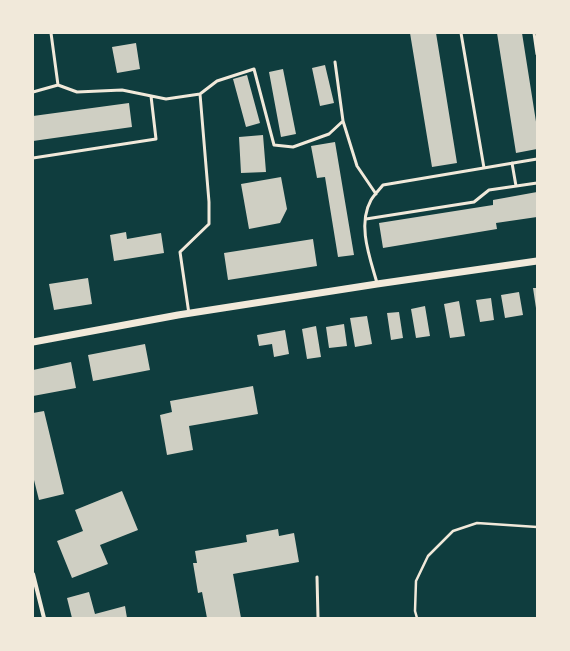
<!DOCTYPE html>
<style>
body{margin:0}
#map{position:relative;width:570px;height:651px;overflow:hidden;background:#0f3d3e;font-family:"PT Sans",sans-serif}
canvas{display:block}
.frame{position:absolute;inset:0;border:34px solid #f1e9da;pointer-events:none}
</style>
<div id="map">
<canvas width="570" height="651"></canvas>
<div class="frame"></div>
</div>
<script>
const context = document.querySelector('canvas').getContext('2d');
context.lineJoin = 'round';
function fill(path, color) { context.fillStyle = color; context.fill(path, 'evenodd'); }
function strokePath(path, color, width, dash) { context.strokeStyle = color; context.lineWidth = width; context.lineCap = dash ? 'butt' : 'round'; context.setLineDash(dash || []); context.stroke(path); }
const building = new Path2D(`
 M410,33H436L457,163L432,167Z
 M497,33H522L537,128V149L516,153Z
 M136,43L140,69L117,73L112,47Z
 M325,65L334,103L320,106L312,68Z
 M283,69L296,134L281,137L269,72Z
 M247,75L260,123L246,127L233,79Z
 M129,103L132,127L33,141V116Z
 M263,135L266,172L241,173L239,137Z
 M335,142L354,255L338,257L325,177L317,178L311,146Z
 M281,177L287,209L280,223L249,229L241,184Z
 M537,192V217L496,223L497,229L383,248L379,223L493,205V200Z
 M126,232L127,239L161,233L164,253L114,261L110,235Z
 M313,239L317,266L228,280L224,253Z
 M88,278L92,304L54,310L49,284Z
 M533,288H537V308H536Z
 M519,292L523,315L505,318L501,295Z
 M491,298L494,320L480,322L476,300Z
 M459,301L465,336L450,338L444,304Z
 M425,306L430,336L416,338L411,309Z
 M399,312L403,338L391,340L387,313Z
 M367,316L372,344L355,347L350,318Z
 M344,324L347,346L329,348L326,327Z
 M316,326L321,357L307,359L302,329Z
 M285,330L289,354L274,357L272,344L259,346L257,335Z
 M145,344L150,370L93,381L88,355Z
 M71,362L76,388L33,396V370Z
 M253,386L258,414L189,426L193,450L167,455L160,415L172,412L170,401Z
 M44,411L64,494L39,500L33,476V413Z
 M122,491L138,530L100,545L108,564L72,578L57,541L83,531L75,510Z
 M278,529L279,536L294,533L299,562L233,574L241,618H207L202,592L198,593L193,563H197L195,551L247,542L246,535Z
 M89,592L95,614L125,606L127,618H72L67,598Z`);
const path = new Path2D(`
 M417,618L415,611L416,581L428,556L453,531L477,523L537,527`);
const service = new Path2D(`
 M461,33L484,168
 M534,33L537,54
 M58,85L77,92L122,90L166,99L200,94
 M33,92L58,85L51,33
 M343,121L357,166L376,194
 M33,158L156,139L151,96
 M512,163L516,186
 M366,219L474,202L489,190L537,183
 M377,283C370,258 357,225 371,200C374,195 379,190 383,185L537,159
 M189,314L180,252L209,224V202L200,94L217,81L254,69L274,145L293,147L329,134L343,121L335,62
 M317,577L318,618`);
const minor = new Path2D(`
 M33,574L44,618`);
const tertiary = new Path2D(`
 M33,342L178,315L377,284L537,261`);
fill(building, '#cfcfc3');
strokePath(path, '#f1e9da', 2.5);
strokePath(service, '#f1e9da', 3);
strokePath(minor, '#f1e9da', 4);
strokePath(tertiary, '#f1e9da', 7);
</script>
